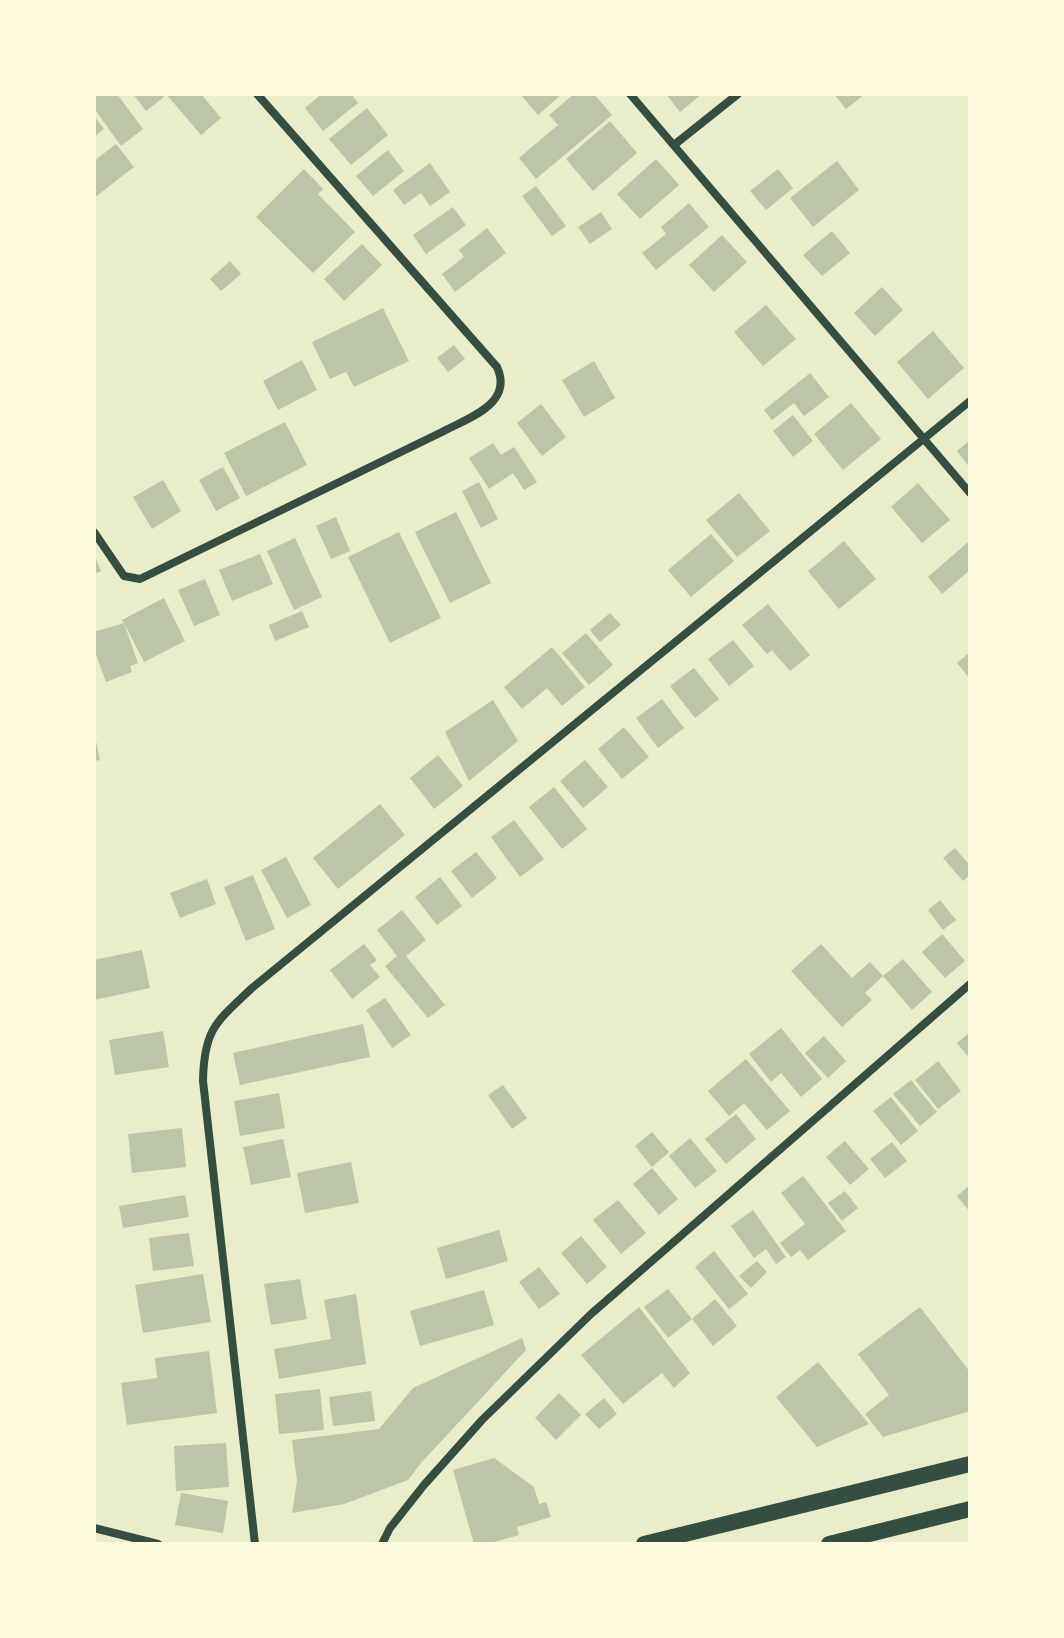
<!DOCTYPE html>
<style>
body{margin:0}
#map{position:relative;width:1064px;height:1638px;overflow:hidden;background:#e9edc9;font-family:"Roboto Condensed",sans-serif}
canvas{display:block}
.frame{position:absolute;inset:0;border:96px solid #fefae0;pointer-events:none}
</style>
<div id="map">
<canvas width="1064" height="1638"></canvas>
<div class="frame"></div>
</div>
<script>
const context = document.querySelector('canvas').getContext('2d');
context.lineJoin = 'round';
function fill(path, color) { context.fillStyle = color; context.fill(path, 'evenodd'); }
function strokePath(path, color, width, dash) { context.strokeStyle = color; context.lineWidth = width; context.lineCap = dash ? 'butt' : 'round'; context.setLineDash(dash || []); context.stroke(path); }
const building = new Path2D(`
 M94,94H117L143,129L121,146L94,108Z
 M133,94H162L164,97L146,111Z
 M166,94H201L221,118L201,135Z
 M322,94H351L358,103L323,131L305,108Z
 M520,94H562L538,115Z
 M574,94H594L612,115L536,179L519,158L558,125L549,115Z
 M666,94H702L680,112Z
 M834,94H865L846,109Z
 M367,108L388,135L351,165L329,139Z
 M94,116L104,129L94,137Z
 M610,121L637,153L593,191L566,159Z
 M116,144L134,167L94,198V161Z
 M388,150L404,171L373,196L356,176Z
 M656,159L679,185L640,219L617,194Z
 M837,161L859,190L813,227L790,198Z
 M430,163L450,192L430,206L421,193L404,205L393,190Z
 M304,169L323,189L318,194L355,232L313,273L256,217Z
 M778,169L793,188L766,210L750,191Z
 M536,186L566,226L552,236L522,196Z
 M689,203L709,227L656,270L642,253L666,234L661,227Z
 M453,207L466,225L426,254L413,235Z
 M601,212L612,229L590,244L578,227Z
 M487,228L506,253L455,292L442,274L464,257L459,250Z
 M832,231L850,253L822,276L803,255Z
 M722,235L747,262L714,292L689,265Z
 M362,244L382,265L344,301L324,279Z
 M230,261L241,274L221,291L210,279Z
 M882,287L903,310L875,336L854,313Z
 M766,305L796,339L763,366L734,332Z
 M383,308L409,361L354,387L346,372L330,379L312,342Z
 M933,331L964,368L928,399L897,362Z
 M454,345L465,359L448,372L437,358Z
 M302,360L317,390L278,410L263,381Z
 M594,361L615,398L584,417L562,380Z
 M810,373L829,397L804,416L794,403L772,420L764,410Z
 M851,403L881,439L843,470L814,434Z
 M541,404L566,437L542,456L517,423Z
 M793,415L813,441L793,457L773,431Z
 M285,422L307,465L246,496L224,453Z
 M970,440V468L957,451Z
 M493,443L501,455L514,447L537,482L524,490L513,473L489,489L469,458Z
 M223,467L240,498L216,511L199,480Z
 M163,480L181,511L152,529L133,497Z
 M479,482L498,519L481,528L462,491Z
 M918,483L950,520L922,543L891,507Z
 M739,493L770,531L737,557L706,520Z
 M456,512L491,583L450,603L415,532Z
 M336,517L350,551L331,559L316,526Z
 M399,532L441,618L390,643L348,557Z
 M711,534L734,561L691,597L668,570Z
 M295,538L322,597L294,610L267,551Z
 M844,541L876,579L839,609L808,571Z
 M968,542L970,570L942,594L928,577Z
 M94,554L101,571L94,574Z
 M260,554L273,584L232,601L219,570Z
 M205,579L220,615L194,626L178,590Z
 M164,598L185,641L144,662L124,623L138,663L130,666L132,672L106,682L94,649V632L124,623L122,620Z
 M768,604L810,655L790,671L772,650L767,654L742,625Z
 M302,611L309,627L275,641L269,625Z
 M610,613L621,625L600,642L590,630Z
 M586,633L613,665L589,685L562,653Z
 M733,640L754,666L729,686L708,659Z
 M552,647L585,687L562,706L547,688L522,709L504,687Z
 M970,652V679L957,663Z
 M694,668L719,699L695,718L670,686Z
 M662,699L684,728L658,748L636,718Z
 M493,700L518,741L469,781L445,732Z
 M624,727L649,757L622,779L598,749Z
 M94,732L100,760L94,761Z
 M438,755L463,786L434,809L410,778Z
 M585,760L608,787L583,808L560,781Z
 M554,787L587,829L562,849L529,807Z
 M380,804L405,835L338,889L313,858Z
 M514,820L544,859L520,877L491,837Z
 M955,848L970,866V875L963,881L943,858Z
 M476,852L497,878L472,898L451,871Z
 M286,857L311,905L287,918L261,870Z
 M253,875L275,929L246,941L224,887Z
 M440,877L462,906L437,925L415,897Z
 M207,879L216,904L180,918L170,893Z
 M940,900L956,920L943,930L928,910Z
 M402,910L426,940L406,956L445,1005L428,1018L385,966L397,956L377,930Z
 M942,934L965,961L945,978L922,952Z
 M364,944L377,960L370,965L380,977L352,999L330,970Z
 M821,944L852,978L870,962L883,976L865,993L872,1000L842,1027L791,971Z
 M142,950L150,988L94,1000V960Z
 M903,959L932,992L912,1010L883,976Z
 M385,998L411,1035L392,1048L366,1010Z
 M363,1024L370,1057L240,1085L233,1053Z
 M781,1028L822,1079L801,1097L781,1073L771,1082L749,1054Z
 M163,1031L169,1067L115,1075L109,1040Z
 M970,1032V1059L957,1043Z
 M824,1036L846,1061L828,1078L805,1053Z
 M746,1059L790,1111L767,1130L744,1103L729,1116L708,1091Z
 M938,1061L961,1091L938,1109L915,1080Z
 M911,1080L937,1112L920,1126L893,1094Z
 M503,1085L527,1118L512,1129L488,1095Z
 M279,1093L285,1128L240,1136L234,1101Z
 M891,1097L918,1131L901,1145L873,1111Z
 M736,1114L756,1139L726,1164L705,1139Z
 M182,1128L186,1167L132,1173L128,1134Z
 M652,1132L669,1152L652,1167L635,1146Z
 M690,1138L717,1171L695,1188L669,1156Z
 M283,1139L291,1177L251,1185L243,1147Z
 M845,1141L869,1169L850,1185L826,1157Z
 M892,1142L907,1161L885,1178L870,1159Z
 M351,1162L359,1203L305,1213L297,1173Z
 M652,1168L678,1199L659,1215L633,1184Z
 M803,1176L846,1231L808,1260L800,1250L791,1257L780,1243L805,1224L781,1193Z
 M970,1185V1212L957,1196Z
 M845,1191L858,1208L842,1221L828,1203Z
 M185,1195L189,1217L123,1228L119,1206Z
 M618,1200L646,1233L621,1254L593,1220Z
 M753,1210L786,1257L776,1264L766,1249L754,1258L731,1226Z
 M499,1230L508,1261L446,1279L437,1248Z
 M189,1233L194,1266L153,1271L149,1238Z
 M581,1236L607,1267L587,1284L561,1253Z
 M714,1251L748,1294L729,1309L695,1267Z
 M757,1261L767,1272L751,1288L739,1276Z
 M539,1267L560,1294L539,1309L519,1282Z
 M203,1274L211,1322L143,1333L135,1285Z
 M300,1279L307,1319L271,1325L264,1284Z
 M668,1289L692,1319L668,1338L644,1307Z
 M484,1290L494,1325L420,1346L410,1311Z
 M356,1294L366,1364L279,1379L274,1349L331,1339L324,1300Z
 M715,1299L737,1326L713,1346L692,1319Z
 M639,1307L690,1373L674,1388L662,1373L623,1404L581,1355Z
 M920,1307L970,1372V1411L883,1437L865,1414L889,1395L858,1354Z
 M522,1338L526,1350L421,1463L408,1480L344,1504L292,1513L297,1481L292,1440L379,1429L413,1388Z
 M209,1351L217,1413L127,1425L121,1383L157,1378L155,1358Z
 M818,1362L869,1424L817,1447L776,1397Z
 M320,1389L324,1430L279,1434L275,1394Z
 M371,1391L375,1421L333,1426L329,1397Z
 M559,1393L581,1415L556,1440L535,1418Z
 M604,1398L617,1414L599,1429L585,1414Z
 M226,1443L229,1487L176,1491L174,1446Z
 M494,1458L534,1487L539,1504L546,1502L551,1517L517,1527L519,1535L487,1544H474L453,1470Z
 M181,1493L228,1501L223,1533L175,1525Z`);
const minor = new Path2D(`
 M630,94L970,493
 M674,145L738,94
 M94,532L124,576L140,579L442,432C468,418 514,404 497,367L257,94
 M94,1528L158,1544
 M255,1544L203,1081C204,1029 216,1022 252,988L970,401
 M382,1544L390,1528L424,1485L482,1420L591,1314L970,984`);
const secondary = new Path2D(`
 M644,1544L970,1464
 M829,1544L970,1509`);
fill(building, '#bcc5a7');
strokePath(minor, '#344e41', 8);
strokePath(secondary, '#344e41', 16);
</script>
